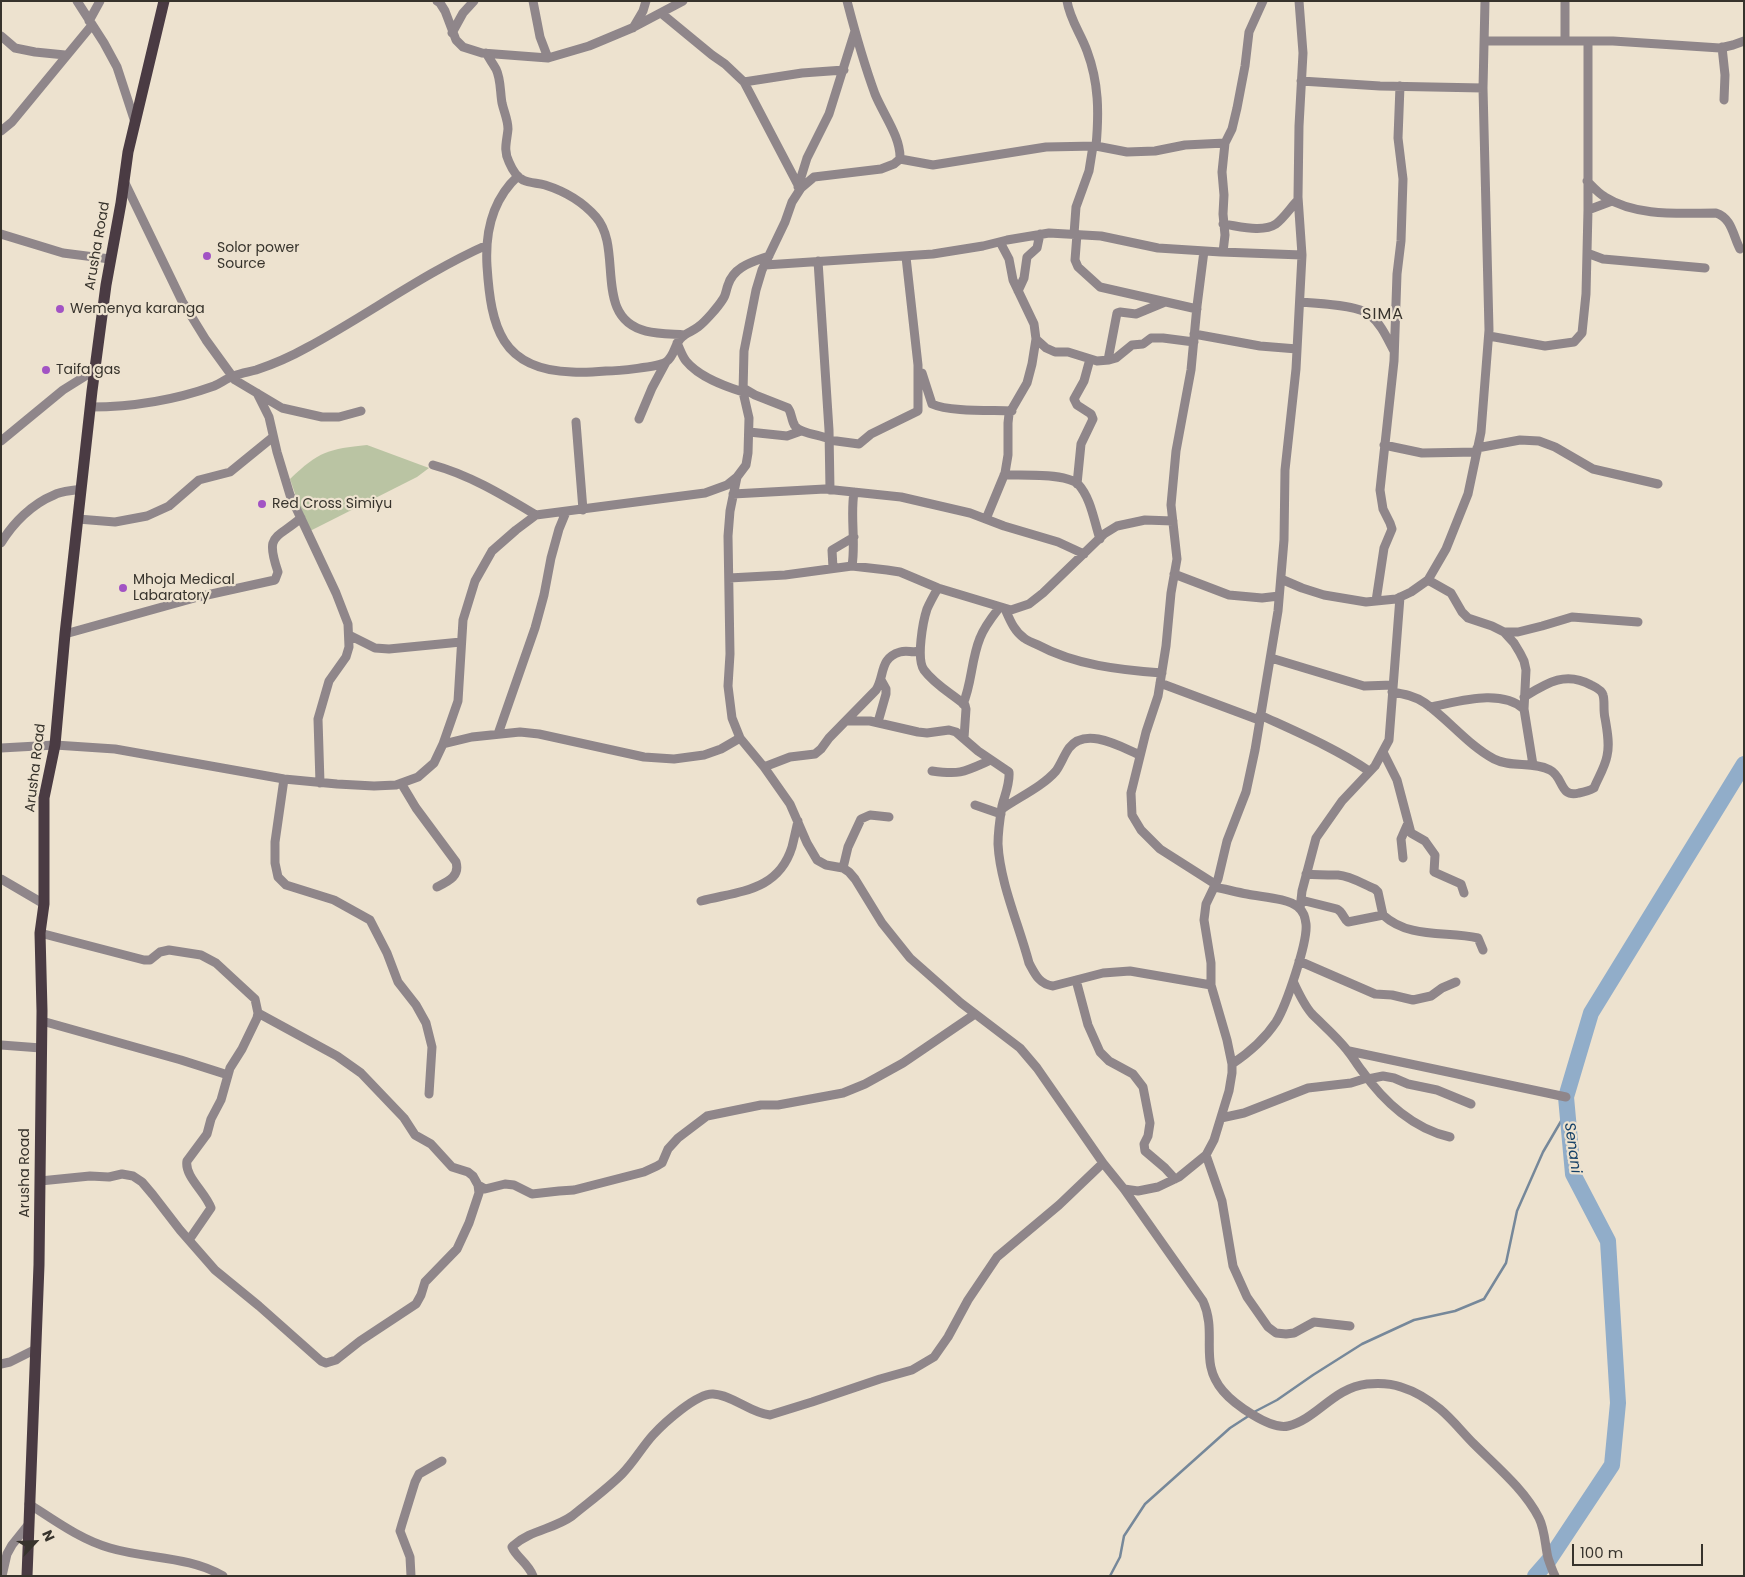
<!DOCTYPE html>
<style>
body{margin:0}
#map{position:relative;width:1745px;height:1577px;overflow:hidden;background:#ede2cf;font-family:Poppins,sans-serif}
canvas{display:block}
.frame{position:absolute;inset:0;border:2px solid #37332c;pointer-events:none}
.north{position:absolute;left:10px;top:1517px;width:50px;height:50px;-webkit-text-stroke:4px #ede2cf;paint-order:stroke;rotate:65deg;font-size:14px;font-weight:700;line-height:20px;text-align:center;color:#37332c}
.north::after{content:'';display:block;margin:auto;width:18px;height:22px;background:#37332c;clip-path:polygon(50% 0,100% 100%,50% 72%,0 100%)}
.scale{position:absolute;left:1572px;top:1544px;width:131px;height:22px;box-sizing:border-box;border:2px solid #37332c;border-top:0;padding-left:6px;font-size:15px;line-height:18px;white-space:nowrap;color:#37332c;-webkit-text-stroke:4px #ede2cf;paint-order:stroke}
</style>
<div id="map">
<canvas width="1745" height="1577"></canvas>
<div class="frame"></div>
<div class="north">N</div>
<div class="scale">100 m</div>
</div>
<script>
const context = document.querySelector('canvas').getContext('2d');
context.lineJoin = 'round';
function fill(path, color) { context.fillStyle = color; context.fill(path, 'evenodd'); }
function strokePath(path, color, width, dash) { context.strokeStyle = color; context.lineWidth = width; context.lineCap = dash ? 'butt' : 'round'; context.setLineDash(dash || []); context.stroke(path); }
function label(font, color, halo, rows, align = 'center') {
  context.font = font + ' Poppins,sans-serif'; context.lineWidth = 4.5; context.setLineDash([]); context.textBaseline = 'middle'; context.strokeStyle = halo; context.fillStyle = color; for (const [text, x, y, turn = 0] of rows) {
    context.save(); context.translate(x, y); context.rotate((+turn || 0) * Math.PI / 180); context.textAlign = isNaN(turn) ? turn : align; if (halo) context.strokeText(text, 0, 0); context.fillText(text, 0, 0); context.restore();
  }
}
const green = new Path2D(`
 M367,445L429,468L417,477L308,532L290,479C319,451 329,449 367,445Z`);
const stream = new Path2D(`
 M1254,1412L1277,1400L1313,1375L1362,1344L1414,1320L1455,1311L1484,1299L1506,1263L1517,1211L1543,1152L1567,1111
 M1110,1576L1120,1557L1124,1536L1145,1504L1230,1428L1250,1415`);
const river = new Path2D(`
 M1535,1576L1549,1560L1612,1465L1618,1403L1608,1241L1573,1174L1566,1097L1591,1013L1744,764`);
const minor = new Path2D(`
 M77,1L104,43L117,67L135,122
 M437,1L440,3L445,11L456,40L463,47L482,53L548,58L589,46L632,28L683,1
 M533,1L540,37L548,58
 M1067,1C1070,20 1081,34 1087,51C1099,83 1099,113 1096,146
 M661,13L712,55L725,64L744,82L798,185
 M89,21L100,1
 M633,28L643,11L646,1
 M452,33L463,13L474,1
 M1,36L15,48L35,52L65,55
 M1485,41H1613L1720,48L1733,45L1744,41
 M1565,41V1
 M1722,47L1725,75L1724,100
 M486,53C489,58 493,64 496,69C501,79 500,92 502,103C504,112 508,120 508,129C507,141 503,150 509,162C512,169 516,177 523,180C529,183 538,183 545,185C564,191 582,201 596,217C624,249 592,318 646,331C658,334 672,334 684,335
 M1301,81L1380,86L1483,88
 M744,82L802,73L844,70
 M1,131L12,122L92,25
 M900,159L933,165L1046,147L1096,146L1127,152L1155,151L1185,145L1225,143
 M518,176C493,199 485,232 487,266C491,327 501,370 572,372C583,373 595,372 606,371C617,371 659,367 666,362C675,356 674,344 682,337C686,333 693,331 698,327C705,322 718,307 723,299C726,295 726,290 728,285C734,266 753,262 769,256
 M124,181L182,301L206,340L235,380L282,408L322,417H339L361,411
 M1587,181C1593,187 1598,193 1605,197C1637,217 1680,213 1716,213C1732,218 1733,236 1740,249
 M798,187L807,158L829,114L855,31
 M1588,210L1612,201
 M1223,224C1239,226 1262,233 1276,224C1284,218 1291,207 1298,200
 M1,234L63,253L110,259
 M1074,234L1076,207L1089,171L1093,146
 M1077,234L1075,260L1078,267L1100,287L1197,309
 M1204,251L1197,306L1191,370L1176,451L1171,505L1177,559L1171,593L1166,646L1158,696L1146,732L1131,793L1132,815L1141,830L1160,849L1215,884
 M1223,252L1225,235L1223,214L1224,195L1222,172L1225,143L1232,129L1237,108L1245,66L1249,32L1263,1
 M1587,253L1603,259L1705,268
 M818,261L829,430L830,490
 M765,265L933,254L983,246L1007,240L1049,233L1101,236L1158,248L1221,252L1302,255
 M1018,291L1024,278L1027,257L1037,248L1040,234
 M1300,302C1316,303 1359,305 1370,315C1381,324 1387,338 1394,351
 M1194,334L1260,346L1297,349
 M1489,336L1545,346L1574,342L1582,333L1586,294L1588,210V41
 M1036,339L1046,348L1055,352H1068L1097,361L1109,360L1116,358L1132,345L1143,344L1151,338H1163L1194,342
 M677,343C680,349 682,356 686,361C699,377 724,386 743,392
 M1108,360L1117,313L1120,312L1136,314L1165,302
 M922,373L932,404C950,412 991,410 1012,411
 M743,388L755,395L788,408C792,413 791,420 795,426C800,433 820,435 829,439
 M257,393L269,417L277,452L290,495L336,593L348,624L349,647L346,657L329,681L318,719L320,783
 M90,407C131,407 175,400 214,386C221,383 227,378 234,376C241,373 249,372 256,370C274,364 292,356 308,347C369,314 424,273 487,245
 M639,419L652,388L666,362
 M576,422L583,510
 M749,432L787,436L801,431
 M829,440L859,444L871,434L918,411V365L906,257
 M1,441L63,390L95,370
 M1384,445L1422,453L1477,452
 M1477,448L1520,440L1539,441L1555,447L1593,469L1658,484
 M433,465C470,475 504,496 536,515
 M1004,475C1020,475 1066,473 1078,484C1091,498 1094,521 1100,539
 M737,477L730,511L728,536L730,654L728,686L732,718L740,738L764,767L790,804L807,843L817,860L826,865L843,868L849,872L855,879L882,923L910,958L961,1003L1020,1048L1037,1068L1103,1163L1124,1189L1203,1301C1218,1334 1198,1362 1223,1391C1234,1404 1270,1430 1288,1426C1317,1419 1333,1388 1367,1384C1378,1383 1390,1383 1401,1387C1414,1391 1429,1400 1440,1409C1452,1419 1463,1433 1474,1444C1497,1467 1524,1489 1539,1518C1545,1530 1545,1545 1548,1558C1550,1564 1552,1570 1555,1576
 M1077,484L1081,444L1093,419L1091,414L1077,405L1074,399L1084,381L1090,359
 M733,494L825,489L901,497L970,513L1004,526L1058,542L1084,554
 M78,519L115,522L147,516L169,506L199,480L230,472L273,437
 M986,519L1005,473L1008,455V423L1009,414L1027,383L1032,364L1036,339L1034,324L1013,280L1009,259L1000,242
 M1,543C13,523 32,504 54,495C61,491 72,491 81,489
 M852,566C856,541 850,517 854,492
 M833,568L832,550L854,537
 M1174,574L1229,595L1262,598L1279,596
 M729,578L785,575L852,566L887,570L900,572L938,588L1011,610L1029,604L1043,593L1104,534L1117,526L1145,520L1173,521
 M1281,579L1302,588L1324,595L1366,602L1396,599L1411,592L1428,580L1446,549L1468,494L1481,432L1489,330L1483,88L1485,1
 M1428,580L1451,593L1462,612L1468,618L1492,626L1504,632L1514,643L1520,653L1524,661L1526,670L1524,709L1533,765
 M938,588C934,595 930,602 927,609C923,621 916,659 924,670C935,685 951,693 965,705L966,709L964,738
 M1376,601L1384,548L1392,529L1390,523L1383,509L1380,490L1394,361L1397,274L1401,241L1403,179L1398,138L1400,86
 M1005,609C1010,620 1014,631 1024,638C1028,641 1033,643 1038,645C1075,665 1120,670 1162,673
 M1504,632H1518L1542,626L1572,617L1638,622
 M65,634L198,597L275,580L278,572C265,534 275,540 301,518
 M349,635L375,648L389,649L461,642
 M1271,658L1364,686L1393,685
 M1160,683L1259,720
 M1392,692C1404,694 1415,696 1425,703C1449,720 1468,745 1494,759C1511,768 1533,761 1550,770C1564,777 1559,798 1579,793C1585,792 1589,791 1594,788C1598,778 1605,767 1607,756C1610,744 1607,730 1605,718C1603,710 1605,701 1603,695C1602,690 1595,687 1591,685C1565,671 1547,683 1524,697
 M963,704C972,683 971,660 980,638C984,627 992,617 999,608
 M1430,707C1458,702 1500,688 1524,709
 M1260,715C1297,732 1335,748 1369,771
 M846,721H870L918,732L927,733L949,730L956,732L978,751L1009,772C1010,784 1005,794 1002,806C1000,818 998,832 998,844C1000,883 1019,925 1029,963C1035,974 1039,984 1053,986L1103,973L1130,971L1211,985
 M878,722L886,694V689L881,680
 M498,734L535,628L544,595L551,558L559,529L566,512
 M443,744L472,737L520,732L539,734L644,757L674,759L704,755L721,749L740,738
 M1,748L55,745L115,749L284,779L337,784L374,786L396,785L418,777L434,763L443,744L458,701L463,620L475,581L492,551L516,530L536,515L705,493L727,485L737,477L746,465L748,453L749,418L743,392L744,351L756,290L762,270L785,222L792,202L801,188L814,177L881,169L894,164L900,159C901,137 883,114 875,94C864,64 855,32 847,1
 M1383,752L1397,780L1411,833L1425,841L1435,855L1434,872L1461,884L1464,893
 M764,767L790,757L815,754L821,749L829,738L876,690C885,676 879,658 900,652C907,650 913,653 919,651
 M932,771C961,775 964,772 991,760
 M284,779L275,842V863L278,877L286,885L334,900L370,920L387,953L398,982L416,1005L426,1023L432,1047L429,1094
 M401,783L416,808L456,862C460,876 449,881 437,887
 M975,805L1001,814
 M1002,809C1019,797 1042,787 1056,771C1061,764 1064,755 1069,748C1086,726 1121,747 1140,755
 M1403,858L1401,839L1408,823
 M843,868L848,847L861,819L870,815L889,817
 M1306,874C1317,875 1327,875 1338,875C1351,876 1363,884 1375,889L1378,892L1383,915C1409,939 1446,931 1478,938L1483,950
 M1,879L44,904
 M1214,887C1225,889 1236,892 1247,894C1261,897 1288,898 1298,907C1304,912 1305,917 1306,924C1308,942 1286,1006 1276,1022C1264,1040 1250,1052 1232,1064
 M1301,900L1337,909C1343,912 1343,918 1348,922L1383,915
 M701,901C738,891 778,892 792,847C794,839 796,830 798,821
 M1300,909L1302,891L1316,838L1342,801L1375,766L1389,740L1400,597
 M40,933L144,960H150L160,952L169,950L201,955L216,963L255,999L258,1013L257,1018L242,1049L230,1068L221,1100L211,1119L207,1134L187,1161C184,1176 206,1193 211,1208L189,1240
 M1299,961L1375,994L1392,995L1413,1000L1431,996L1442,988L1456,982
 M1076,980L1088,1025L1100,1052L1109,1061L1133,1074L1143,1087L1150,1123L1148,1136L1144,1144L1145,1151L1165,1168L1175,1179
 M1293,981C1298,992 1304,1005 1312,1014C1324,1026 1337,1037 1347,1050C1353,1057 1357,1065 1363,1072C1384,1102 1414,1129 1450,1137
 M42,1021L181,1060L228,1075
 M1,1045L41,1048
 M1349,1051L1566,1097
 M1368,1079L1383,1076L1394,1078L1408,1084L1437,1090L1471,1104
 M1221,1118L1244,1113L1308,1088L1351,1083L1367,1078
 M1206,1155L1222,1201L1233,1266L1247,1297L1268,1327L1276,1333L1286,1334L1294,1333L1314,1322L1350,1326
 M40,1181L90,1176L109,1177L122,1174L133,1176L142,1182L153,1195L180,1230L215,1270L259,1306L321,1361L326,1363L336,1360L360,1341L416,1304L421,1295L425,1282L457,1249L469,1223L479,1193L478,1185L473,1176L468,1172L452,1167L431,1144L415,1135L404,1118L361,1073L337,1056L258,1013
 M478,1185L485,1189L505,1184L514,1185L532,1194L559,1191L574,1190L644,1172L657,1166L662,1163L668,1149L678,1138L707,1116L761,1105H778L843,1093L865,1084L903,1063L975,1014
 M1124,1189L1138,1191L1158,1187L1179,1177L1206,1155L1214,1140L1229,1091L1232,1073V1064L1227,1040L1211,985V963L1204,920L1206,904L1218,879L1227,841L1246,792L1255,750L1278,611L1284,540L1285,470L1296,369L1302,255L1298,197L1299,126L1303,53L1299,1
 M1,1364L10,1362L36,1349
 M29,1504C54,1520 81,1540 110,1548C147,1559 189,1556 223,1576
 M2,1576L7,1554L12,1545L28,1525
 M411,1576L410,1557L400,1531L402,1524L415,1482L419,1474L442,1461
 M533,1576C528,1563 516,1557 512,1547L514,1545C531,1530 554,1529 572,1516C589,1502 607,1489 622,1474C634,1462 642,1447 653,1435C664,1423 697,1393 713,1394C733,1395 750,1413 770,1415L812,1402L880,1379L912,1370L934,1357L948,1337L968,1300L997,1257L1059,1205L1103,1163`);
const major = new Path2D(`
 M27,1576L39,1265L42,1011L40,933L44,904V798L55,745L65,634L92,391L106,285L121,203L128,152L164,1`);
const markers = [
 [207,256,5,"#a253c4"],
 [60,309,5,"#a253c4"],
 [46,370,5,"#a253c4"],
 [262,504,5,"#a253c4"],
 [123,588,5,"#a253c4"]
];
const streetNames = [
 ["Arusha Road",98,246,-80],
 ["Arusha Road",36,768,-83],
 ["Arusha Road",25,1173,-90]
];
const poiNames = [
 ["Solor power",217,248],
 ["Source",217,264],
 ["Wemenya karanga",70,309],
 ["Taifa gas",56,370],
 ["Red Cross Simiyu",272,504],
 ["Mhoja Medical",133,580],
 ["Labaratory",133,596]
];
const waterNames = [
 ["Senani",1572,1148,82]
];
const quarterNames = [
 ["SIMA",1383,315]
];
fill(green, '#bac4a3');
strokePath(stream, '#76889a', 2.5);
strokePath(river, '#91adc9', 16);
strokePath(minor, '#8f868a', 9);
strokePath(major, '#4a3b43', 11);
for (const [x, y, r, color] of markers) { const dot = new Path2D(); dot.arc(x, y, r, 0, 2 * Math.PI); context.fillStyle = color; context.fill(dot); strokePath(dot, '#ede2cf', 2); }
label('14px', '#37332c', '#ede2cf', streetNames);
label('14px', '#37332c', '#ede2cf', poiNames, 'left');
label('italic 15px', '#164167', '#ede2cf', waterNames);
context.letterSpacing = '1px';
label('16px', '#37332c', '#ede2cf', quarterNames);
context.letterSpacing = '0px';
</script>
